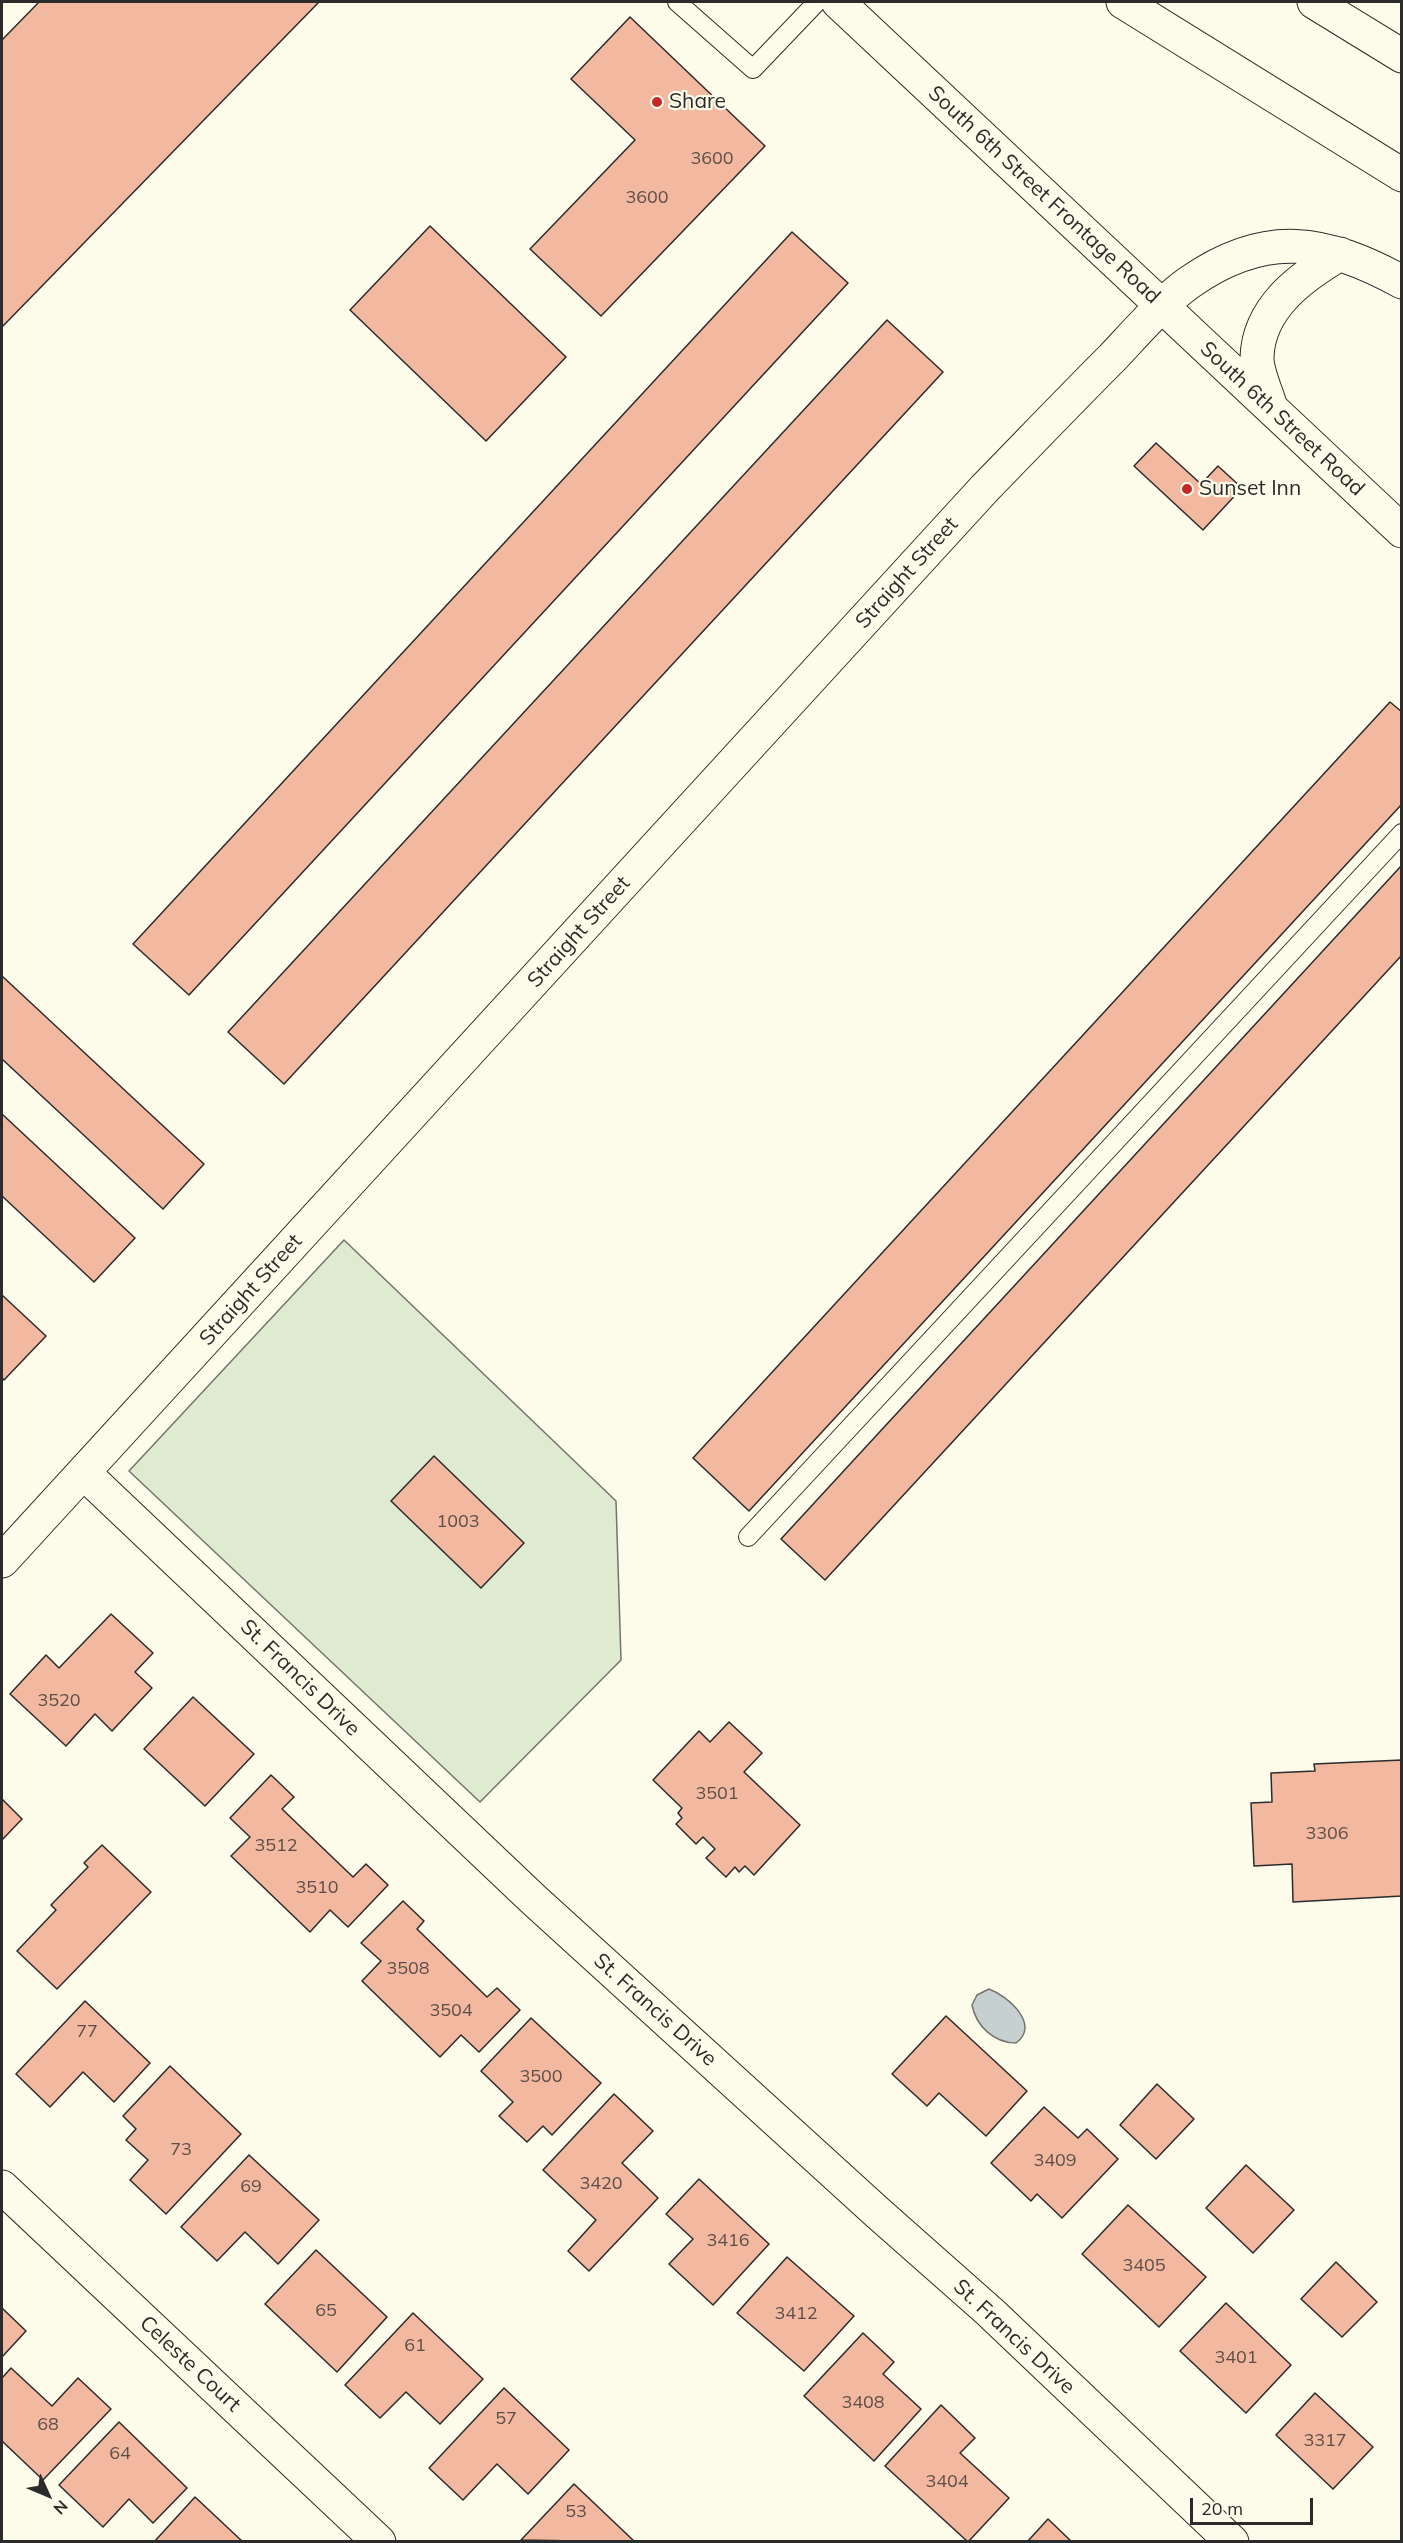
<!DOCTYPE html>
<style>
body{margin:0}
#map{position:relative;width:1403px;height:2543px;overflow:hidden;background:#fdfbea;font-family:Mulish,sans-serif}
canvas{display:block}
.frame{position:absolute;inset:0;border:3px solid #2b2b2b;pointer-events:none}
.north{position:absolute;left:18px;top:2465px;width:60px;height:60px;-webkit-text-stroke:4px #fdfbea;paint-order:stroke;rotate:134deg;font-size:16px;font-weight:700;line-height:24px;text-align:center;color:#2b2b2b}
.north::after{content:'';display:block;margin:auto;width:21px;height:27px;background:#2b2b2b;clip-path:polygon(50% 0,100% 100%,50% 72%,0 100%)}
.scale{position:absolute;left:1190px;top:2498px;width:123px;height:27px;box-sizing:border-box;border:3px solid #2b2b2b;border-top:0;padding-left:8px;font-size:18px;line-height:21px;white-space:nowrap;color:#2b2b2b;-webkit-text-stroke:4px #fdfbea;paint-order:stroke}
</style>
<div id="map">
<canvas width="1403" height="2543"></canvas>
<div class="frame"></div>
<div class="north">N</div>
<div class="scale">20 m</div>
</div>
<script>
const context = document.querySelector('canvas').getContext('2d');
context.lineJoin = 'round';
function fill(path, color) { context.fillStyle = color; context.fill(path, 'evenodd'); }
function strokePath(path, color, width, dash) { context.strokeStyle = color; context.lineWidth = width; context.lineCap = dash ? 'butt' : 'round'; context.setLineDash(dash || []); context.stroke(path); }
function label(font, color, halo, rows, align = 'center') {
  context.font = font + ' Mulish,sans-serif'; context.lineWidth = 4.5; context.setLineDash([]); context.textBaseline = 'middle'; context.strokeStyle = halo; context.fillStyle = color; for (const [text, x, y, turn = 0] of rows) {
    context.save(); context.translate(x, y); context.rotate((+turn || 0) * Math.PI / 180); context.textAlign = isNaN(turn) ? turn : align; if (halo) context.strokeText(text, 0, 0); context.fillText(text, 0, 0); context.restore();
  }
}
const green = new Path2D(`
 M344,1240L616,1501L621,1660L480,1802L129,1471Z`);
const water = new Path2D(`
 M989,1989C1008,1996 1041,2025 1016,2043C994,2043 976,2026 972,2005L977,1995Z`);
const building = new Path2D(`
 M39,2H319L2,327V40Z
 M630,17L765,146L601,316L530,249L635,140L571,79Z
 M430,226L566,357L486,441L350,310Z
 M792,232L848,283L189,995L133,944Z
 M887,320L943,372L284,1084L228,1032Z
 M1156,443L1201,484L1218,466L1242,488L1203,530L1134,466Z
 M1390,702L1402,712V804L749,1511L693,1458Z
 M1402,865V955L825,1580L781,1539Z
 M2,976L204,1164L163,1209L2,1059Z
 M2,1114L135,1238L94,1282L2,1196Z
 M2,1295L46,1336L4,1380L2,1378Z
 M434,1456L524,1543L481,1588L391,1501Z
 M111,1614L153,1653L135,1672L152,1688L112,1731L95,1714L66,1746L10,1694L46,1655L59,1668Z
 M193,1697L254,1754L205,1806L144,1749Z
 M729,1722L762,1753L744,1772L800,1825L754,1875L745,1866L739,1872L735,1867L726,1877L706,1858L715,1849L703,1837L696,1844L676,1824L682,1818L678,1813L682,1808L653,1780L699,1731L710,1742Z
 M1402,1760V1896L1293,1902L1292,1864L1254,1866L1251,1803L1272,1802L1271,1773L1315,1771L1314,1764Z
 M271,1775L294,1797L282,1809L353,1877L366,1864L388,1885L348,1927L330,1910L310,1932L231,1856L250,1837L230,1818Z
 M2,1799L22,1819L2,1840Z
 M102,1845L151,1892L57,1989L17,1951L56,1910L51,1905L88,1867L84,1863Z
 M403,1901L424,1921L417,1929L487,1997L497,1988L520,2010L479,2052L461,2035L440,2057L362,1981L381,1961L361,1943Z
 M85,2001L150,2063L114,2102L83,2072L50,2107L16,2074Z
 M946,2016L1027,2091L986,2136L939,2093L927,2106L892,2074Z
 M531,2018L601,2083L552,2135L543,2126L527,2142L499,2116L513,2102L481,2071Z
 M170,2066L241,2134L166,2214L130,2180L148,2160L126,2140L136,2129L123,2116Z
 M1157,2084L1194,2119L1156,2159L1120,2125Z
 M614,2094L653,2131L622,2163L658,2198L589,2271L568,2251L596,2220L543,2170Z
 M1044,2107L1078,2138L1087,2129L1118,2159L1062,2218L1037,2194L1031,2201L991,2163Z
 M249,2155L319,2220L278,2264L245,2232L217,2261L181,2227Z
 M1246,2165L1294,2210L1253,2253L1206,2208Z
 M699,2179L769,2244L713,2305L669,2264L693,2239L666,2214Z
 M1128,2205L1206,2277L1159,2327L1082,2254Z
 M316,2250L387,2317L337,2372L265,2304Z
 M787,2257L854,2316L804,2371L737,2313Z
 M1336,2262L1377,2302L1342,2337L1301,2299Z
 M1226,2303L1291,2365L1246,2413L1180,2351Z
 M2,2308L26,2331L2,2357Z
 M413,2313L483,2379L440,2424L406,2392L380,2418L345,2385Z
 M863,2333L894,2362L883,2374L921,2409L874,2461L804,2396Z
 M11,2368L52,2406L78,2378L111,2409L43,2480L2,2441V2378Z
 M504,2388L569,2450L528,2494L497,2464L463,2500L429,2468Z
 M1315,2393L1373,2447L1333,2489L1276,2435Z
 M941,2405L975,2438L960,2453L1009,2498L968,2542L885,2466Z
 M119,2422L187,2488L153,2523L129,2499L103,2527L59,2485Z
 M574,2484L635,2542L521,2540Z
 M195,2497L243,2542H154Z
 M1048,2519L1072,2542H1027Z`);
const service = new Path2D(`
 M677,2L753,69L817,2
 M748,1537L1402,833`);
const minor = new Path2D(`
 M838,2L1402,531
 M1271,408C1267,393 1257,373 1257,358C1258,308 1301,277 1340,254
 M84,1473L533,1899L878,2213L990,2312L1232,2542
 M2,1561L985,488C1027,445 1069,401 1112,358C1134,335 1165,299 1190,282C1266,229 1325,240 1402,282
 M2,2187L379,2542`);
const primary = new Path2D(`
 M1123,2L1402,175
 M1314,2L1402,56`);
const markers = [
 [657,102,6,"#c62828"],
 [1187,489,6,"#c62828"]
];
const numberNames = [
 ["3600",712,159],
 ["3600",647,198],
 ["1003",458,1522],
 ["3520",59,1701],
 ["3501",717,1794],
 ["3306",1327,1834],
 ["3512",276,1846],
 ["3510",317,1888],
 ["3508",408,1969],
 ["3504",451,2011],
 ["77",87,2032],
 ["3500",541,2077],
 ["73",181,2150],
 ["3409",1055,2161],
 ["3420",601,2184],
 ["69",251,2187],
 ["3416",728,2241],
 ["3405",1144,2266],
 ["65",326,2311],
 ["3412",796,2314],
 ["61",415,2346],
 ["3401",1236,2358],
 ["3408",863,2403],
 ["57",506,2419],
 ["68",48,2425],
 ["3317",1325,2441],
 ["64",120,2454],
 ["3404",947,2482],
 ["53",576,2512]
];
const poiNames = [
 ["Share",669,102],
 ["Sunset Inn",1199,489]
];
const streetNames = [
 ["South 6th Street Frontage Road",1044,195,43],
 ["South 6th Street Road",1282,419,43],
 ["Straight Street",907,573,-48],
 ["Straight Street",579,932,-48],
 ["Straight Street",251,1290,-48],
 ["St. Francis Drive",300,1678,44],
 ["St. Francis Drive",655,2010,42],
 ["St. Francis Drive",1014,2337,43],
 ["Celeste Court",190,2364,43]
];
fill(green, '#deebd1');
strokePath(green, '#74746e', 1.5);
fill(water, '#c7d0d0');
strokePath(water, '#74746e', 1.5);
fill(building, '#f2b8a0');
strokePath(building, '#2b2b2b', 1.5);
strokePath(service, '#2b2b2b', 20);
strokePath(minor, '#2b2b2b', 35);
strokePath(primary, '#2b2b2b', 35);
strokePath(service, '#fdfbea', 18);
strokePath(minor, '#fdfbea', 33);
strokePath(primary, '#fdfbea', 33);
for (const [x, y, r, color] of markers) { const dot = new Path2D(); dot.arc(x, y, r, 0, 2 * Math.PI); context.fillStyle = color; context.fill(dot); strokePath(dot, '#fdfbea', 2); }
label('18px', '#5d4e48', null, numberNames);
label('21px', '#2b2b2b', '#fdfbea', poiNames, 'left');
label('21px', '#2b2b2b', '#fdfbea', streetNames);
</script>
